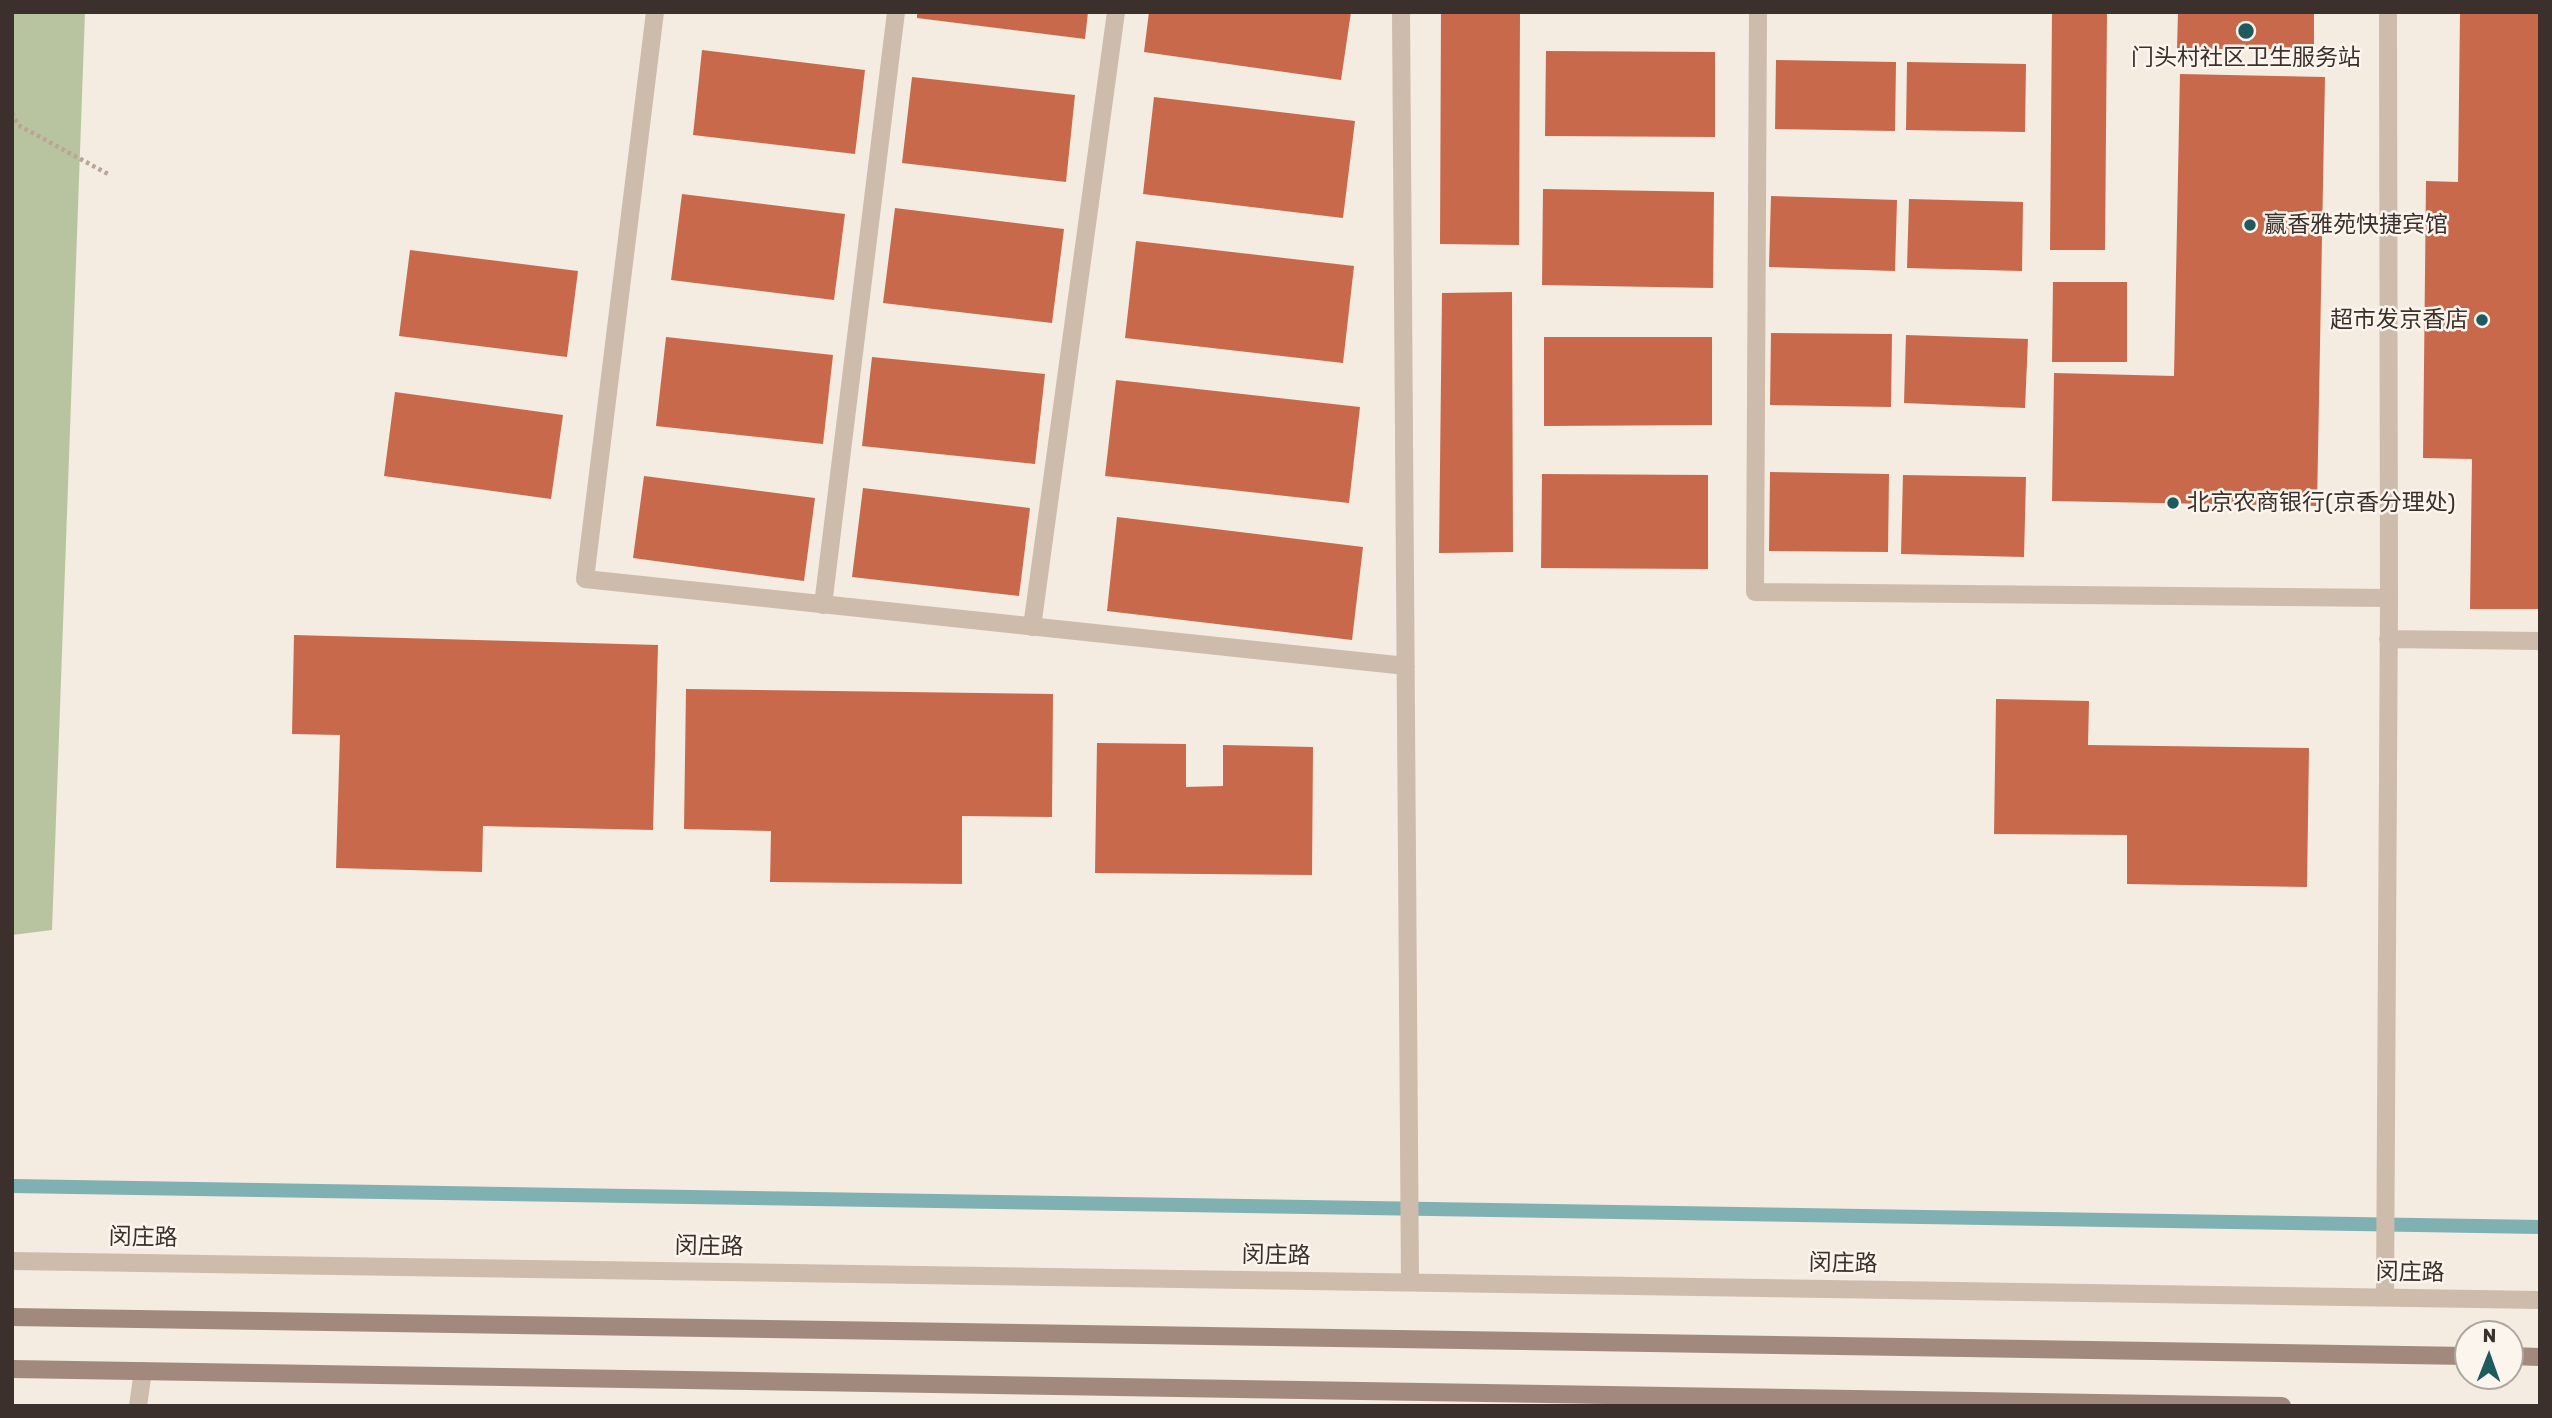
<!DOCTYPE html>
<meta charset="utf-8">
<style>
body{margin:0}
#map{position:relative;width:2552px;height:1418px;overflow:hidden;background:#f4ebe1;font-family:Rubik,sans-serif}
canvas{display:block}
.frame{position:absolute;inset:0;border:14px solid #3b302b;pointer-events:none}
.north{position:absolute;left:2454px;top:1320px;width:70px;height:70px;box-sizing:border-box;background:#fbf5ee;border:2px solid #aea6a0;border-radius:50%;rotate:1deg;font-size:19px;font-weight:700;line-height:28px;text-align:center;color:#3b302b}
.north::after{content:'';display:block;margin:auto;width:24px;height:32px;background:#1f5a5e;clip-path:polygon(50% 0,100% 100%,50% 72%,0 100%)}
</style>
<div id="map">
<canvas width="2552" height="1418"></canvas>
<div class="frame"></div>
<div class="north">N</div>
</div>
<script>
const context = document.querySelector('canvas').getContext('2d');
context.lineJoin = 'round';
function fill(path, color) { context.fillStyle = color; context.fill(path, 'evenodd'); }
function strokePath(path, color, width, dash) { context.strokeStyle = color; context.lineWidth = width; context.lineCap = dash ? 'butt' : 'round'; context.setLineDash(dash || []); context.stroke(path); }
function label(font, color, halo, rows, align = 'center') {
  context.font = font + ' Rubik,"Noto Sans SC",sans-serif'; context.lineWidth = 5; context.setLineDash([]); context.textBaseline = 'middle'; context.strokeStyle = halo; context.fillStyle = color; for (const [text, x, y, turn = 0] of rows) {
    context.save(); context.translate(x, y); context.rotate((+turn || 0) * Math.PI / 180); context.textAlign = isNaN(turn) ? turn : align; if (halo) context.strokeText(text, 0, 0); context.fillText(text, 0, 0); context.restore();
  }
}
const green = new Path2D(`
 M12,12H85L52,930L12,935Z`);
const stream = new Path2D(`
 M12,1186L2540,1227`);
const building = new Path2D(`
 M917,12H1088L1085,39L917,18Z
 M1149,12H1351L1341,80L1144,52Z
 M1441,12H1520L1519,245L1440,244Z
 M2052,12H2107L2105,250H2050Z
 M2178,12H2314V49H2177Z
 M2460,12H2540V609H2470L2472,459L2423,458L2426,181L2458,182Z
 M702,50L865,70L855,154L693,135Z
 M1546,51L1715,52V137L1545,136Z
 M1776,60L1896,62L1895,131L1775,129Z
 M1907,62L2026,64L2025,132L1906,130Z
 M2180,74L2325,77L2317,506L2052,501L2054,373L2174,376Z
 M912,77L1075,95L1066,182L902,163Z
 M1154,97L1355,121L1343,218L1143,194Z
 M1543,189L1714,192L1713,288L1542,285Z
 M682,194L845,214L834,300L671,280Z
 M1771,196L1897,200L1895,271L1769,267Z
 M1909,199L2023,202L2022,271L1907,268Z
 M895,208L1064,229L1052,323L883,303Z
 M1136,241L1354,266L1343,363L1125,338Z
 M410,250L578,271L567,357L399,336Z
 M2053,282H2127V362H2052Z
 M1512,292L1513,552L1439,553L1442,293Z
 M1771,333L1892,334L1891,407L1770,405Z
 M1906,335L2028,339L2025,408L1904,403Z
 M666,337L833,355L823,444L656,426Z
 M1544,337H1712V425L1544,426Z
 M872,357L1045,374L1035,464L862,446Z
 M1116,380L1360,407L1349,503L1105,476Z
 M395,392L563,415L551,499L384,476Z
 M1770,472L1889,474L1888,552L1769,551Z
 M1542,474L1708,475V569L1541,568Z
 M1903,475L2026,477L2024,557L1901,554Z
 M644,476L815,498L804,581L633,558Z
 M863,488L1030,508L1019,596L852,577Z
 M1117,517L1363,547L1352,640L1107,611Z
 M294,635L658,645L653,830L483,826L482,872L336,868L340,735L292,734Z
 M686,689L1053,694L1052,817L962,816V884L770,882L771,831L684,829Z
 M1996,699L2089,701L2088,745L2309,748L2307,887L2127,884V835L1994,834Z
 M1097,743L1186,744V787L1223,786V745L1313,747L1312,875L1095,873Z`);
const path = new Path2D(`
 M12,113L18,125L108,174`);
const minor = new Path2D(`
 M655,12L585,579L1406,666
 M1401,12L1410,1282
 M1758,12L1755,592L2389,598
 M823,605L896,12
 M1032,627L1116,12
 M2388,639L2540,641
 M2385,1297L2389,598L2388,12
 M138,1406L143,1371`);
const tertiary = new Path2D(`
 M12,1261L2540,1300`);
const secondary = new Path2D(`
 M12,1317L2468,1356
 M2510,1356L2540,1357
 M12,1369L2282,1406`);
const markers = [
 [2246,31,9,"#1f5a5e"],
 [2250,225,7,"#1f5a5e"],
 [2482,320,7,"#1f5a5e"],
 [2173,503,7,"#1f5a5e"]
];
const poiNames = [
 ["门头村社区卫生服务站",2246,58,"center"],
 ["赢香雅苑快捷宾馆",2264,225],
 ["超市发京香店",2468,320,"right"],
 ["北京农商银行(京香分理处)",2187,503]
];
const streetNames = [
 ["闵庄路",143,1238,1],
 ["闵庄路",709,1247,1],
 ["闵庄路",1276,1256,1],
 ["闵庄路",1843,1264,1],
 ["闵庄路",2410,1273,1]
];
fill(green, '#b8c4a0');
strokePath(stream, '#7fb0b2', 14);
fill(building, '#c8694b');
strokePath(path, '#b9a596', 4.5, [3.5, 3.5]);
strokePath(minor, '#cdbbac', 18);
strokePath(tertiary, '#cdbbac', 18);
strokePath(secondary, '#a18a7d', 18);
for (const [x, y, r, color] of markers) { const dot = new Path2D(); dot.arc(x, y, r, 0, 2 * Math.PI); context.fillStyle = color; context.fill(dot); strokePath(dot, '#fbf5ee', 2.5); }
label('23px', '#3b302b', '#fbf5ee', poiNames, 'left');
label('23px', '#3b302b', '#fbf5ee', streetNames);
</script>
